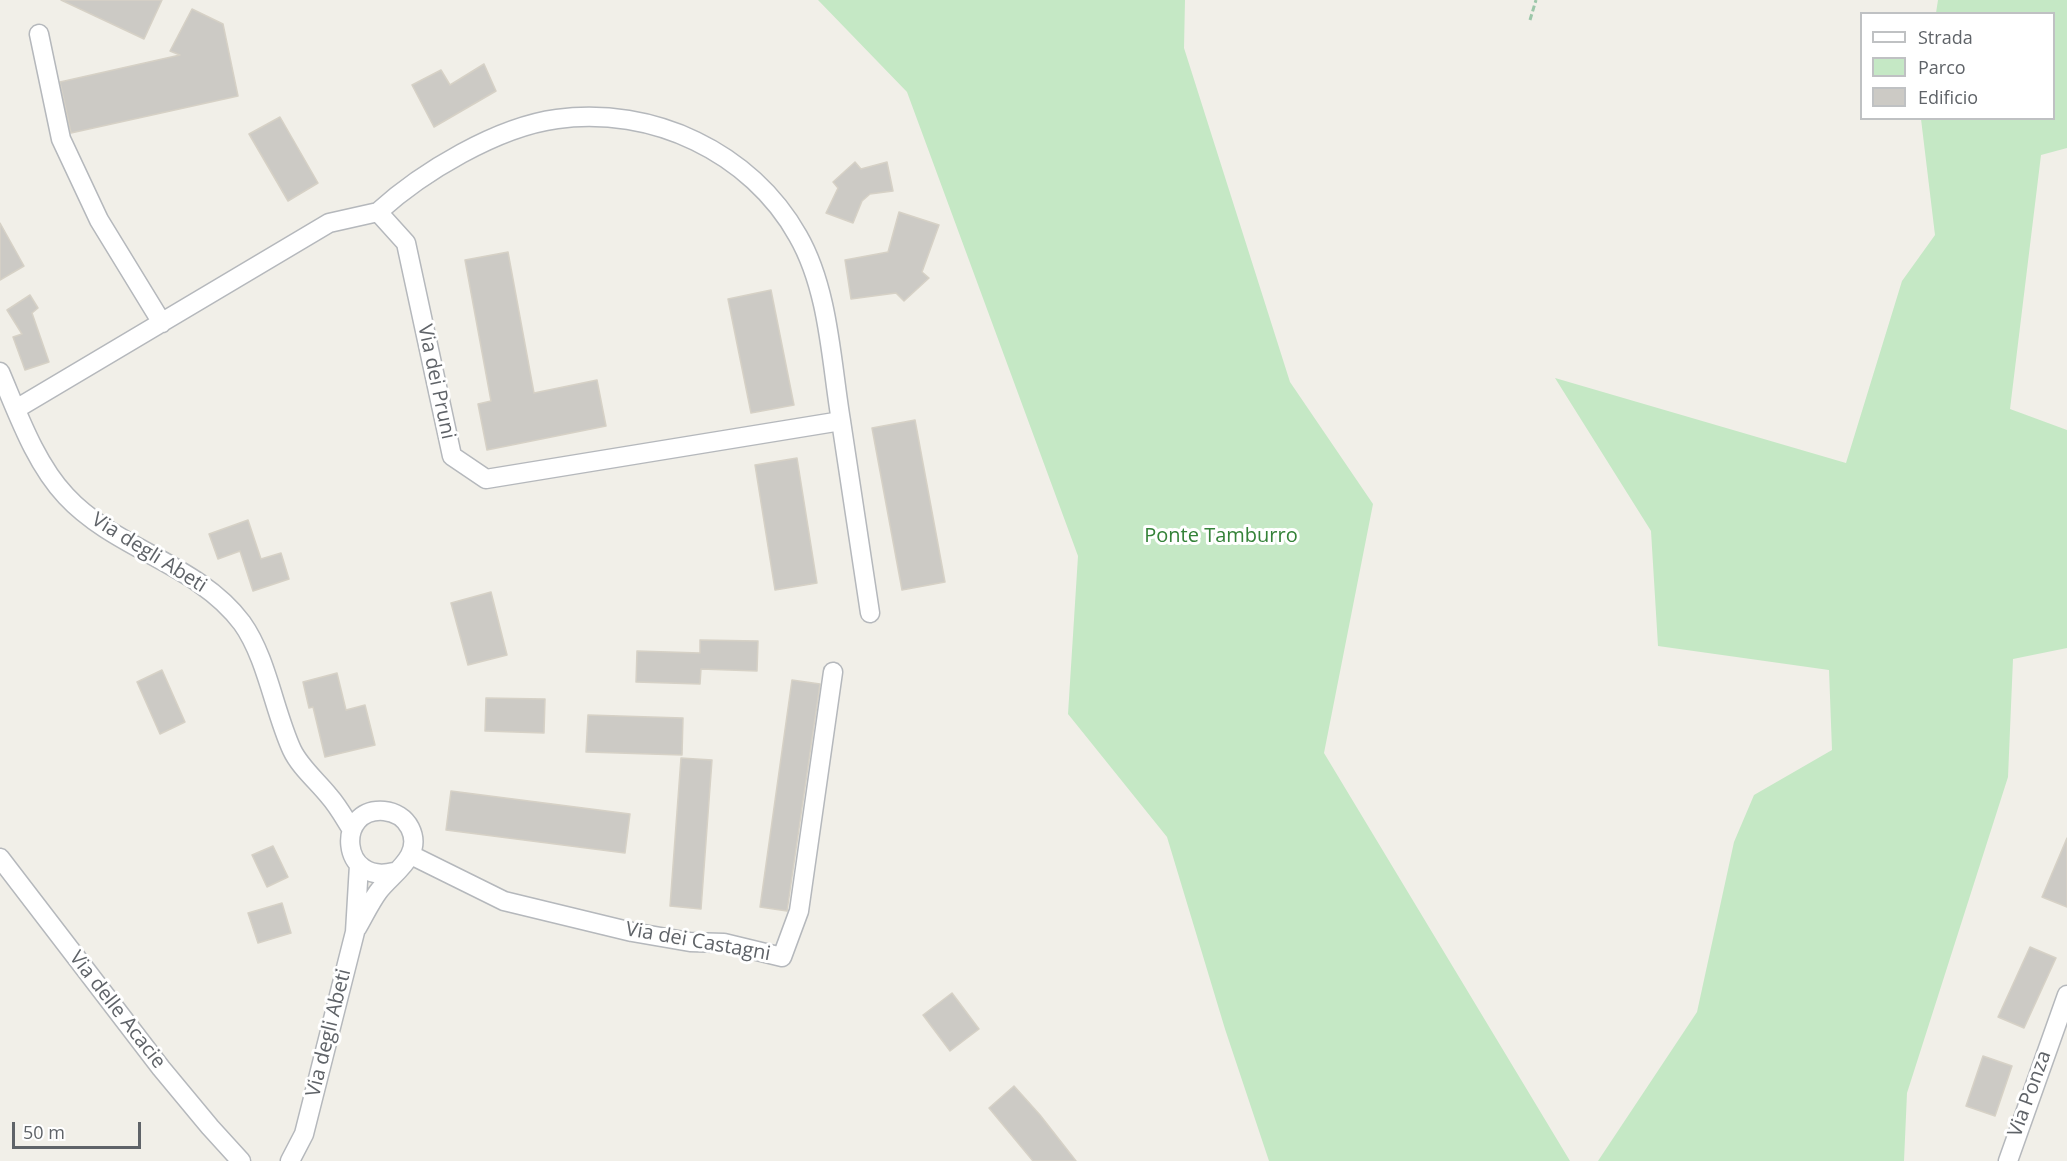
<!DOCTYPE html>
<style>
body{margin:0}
#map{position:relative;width:2067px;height:1161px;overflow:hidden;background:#f1efe8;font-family:"Open Sans",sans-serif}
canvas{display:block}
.legend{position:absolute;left:1860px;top:12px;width:195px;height:108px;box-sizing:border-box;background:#fff;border:2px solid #bfc1c3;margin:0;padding:8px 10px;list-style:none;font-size:18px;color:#5f6368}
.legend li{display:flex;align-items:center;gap:12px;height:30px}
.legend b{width:30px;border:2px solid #bfc1c3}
.scale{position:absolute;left:12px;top:1122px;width:129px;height:27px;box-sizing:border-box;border:3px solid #5f6368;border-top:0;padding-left:8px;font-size:18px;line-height:21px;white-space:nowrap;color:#5f6368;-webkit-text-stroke:4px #fff;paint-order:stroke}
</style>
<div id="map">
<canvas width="2067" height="1161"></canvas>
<ul class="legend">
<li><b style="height:8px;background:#fff"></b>Strada</li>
<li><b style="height:16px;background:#c5e8c5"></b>Parco</li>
<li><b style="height:16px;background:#cccac5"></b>Edificio</li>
</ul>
<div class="scale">50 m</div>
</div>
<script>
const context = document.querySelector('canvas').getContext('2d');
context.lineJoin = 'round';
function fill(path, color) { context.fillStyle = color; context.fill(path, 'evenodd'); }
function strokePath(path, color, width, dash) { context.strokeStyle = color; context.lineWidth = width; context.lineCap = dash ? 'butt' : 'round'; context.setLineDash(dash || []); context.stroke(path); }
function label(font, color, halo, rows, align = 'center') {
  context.font = font + ' "Open Sans",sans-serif'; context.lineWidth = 6; context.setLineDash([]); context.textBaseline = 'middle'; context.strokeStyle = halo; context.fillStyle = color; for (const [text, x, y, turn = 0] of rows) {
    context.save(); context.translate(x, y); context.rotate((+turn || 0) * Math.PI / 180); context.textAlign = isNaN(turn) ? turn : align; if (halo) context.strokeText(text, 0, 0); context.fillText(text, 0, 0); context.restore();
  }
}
const green = new Path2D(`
 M818,0H1185L1184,48L1290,382L1373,504L1324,753L1570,1161H1269L1225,1029L1167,837L1068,714L1078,556L907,92Z
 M1938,0H2067V148L2041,155L2010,409L2067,430V648L2013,659L2008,777L1907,1093L1904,1161H1598L1697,1012L1734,842L1754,795L1832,750L1829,670L1658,646L1651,531L1555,378L1846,463L1902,281L1935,235L1921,119L2054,118V14L1936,13Z`);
const building = new Path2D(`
 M61,0H162L144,39Z
 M192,9L223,24L238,96L71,133L60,82L180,55L170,51Z
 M484,64L496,91L434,127L412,85L441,70L450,85Z
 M280,117L318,183L288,201L249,134Z
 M855,162L861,169L887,162L893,191L870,194L862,201L853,223L826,213L838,188L833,182Z
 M899,212L939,225L922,272L929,278L904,301L896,293L851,299L845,260L888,252Z
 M0,223L24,266L0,280Z
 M508,252L534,393L597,380L606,426L487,450L478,404L491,401L465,260Z
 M771,290L794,405L751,413L728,299Z
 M30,295L38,308L32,313L49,362L25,370L13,337L22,334L7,310Z
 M915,420L945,582L902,590L872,428Z
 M797,458L817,583L775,590L755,465Z
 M248,520L261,559L281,553L289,579L253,591L240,551L218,559L209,534Z
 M491,592L507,655L468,665L451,603Z
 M700,640L758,641L757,671L701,669L700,684L636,682L637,651L700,653Z
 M162,670L185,722L160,734L137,682Z
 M337,673L346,710L365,705L375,745L325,757L313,707L309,708L303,682Z
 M792,680L820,684L787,911L760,907Z
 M486,698L545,699L544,733L485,731Z
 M588,715L683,718L682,755L586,752Z
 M681,758L712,760L701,909L670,906Z
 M451,791L630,814L625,853L446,830Z
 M2067,838V907L2042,897Z
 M273,846L288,877L267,887L252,855Z
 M282,903L291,933L258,943L248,913Z
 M2030,947L2056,958L2024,1028L1998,1017Z
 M952,993L979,1029L950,1051L923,1015Z
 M1983,1056L2012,1066L1995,1116L1966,1106Z
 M1014,1086L1040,1115L1076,1161H1033L989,1108Z`);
const path = new Path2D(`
 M1530,20L1536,0`);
const minor = new Path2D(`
 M39,34L61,139L99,220L162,323
 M378,212C422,172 497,127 557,119C652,106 751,152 798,236C829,290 831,361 841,421
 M0,372C18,414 35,463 66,496C116,550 197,563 242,623C267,658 274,711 292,750C300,767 317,781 329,796C338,806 345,819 352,830
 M16,409L329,223L378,212L406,243L452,456L486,479L841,421L870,613
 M411,855L504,901L632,932L690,942L724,943L782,957L799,911L833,672
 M0,858L161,1068L210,1127L241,1161
 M357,928C364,916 370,903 378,892C392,873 424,856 410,828C405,818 395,812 384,811C335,807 340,886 394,872
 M290,1161L304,1134L355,932L359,865
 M2008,1161L2067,995`);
const streetNames = [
 ["Via dei Pruni",436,382,78],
 ["Via degli Abeti",149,553,32],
 ["Via dei Castagni",698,942,10],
 ["Via delle Acacie",117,1010,52],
 ["Via degli Abeti",329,1033,-76],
 ["Via Ponza",2030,1094,-70]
];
const parkNames = [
 ["Ponte Tamburro",1221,536]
];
fill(green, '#c5e8c5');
fill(building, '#cccac5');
strokePath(building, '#d6d1c6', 1.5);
strokePath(minor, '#b5b8bc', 21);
strokePath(path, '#9cc7a9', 3, [6, 3]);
strokePath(minor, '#fff', 18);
label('20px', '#5f6368', '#fff', streetNames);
label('20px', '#348238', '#fff', parkNames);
</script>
